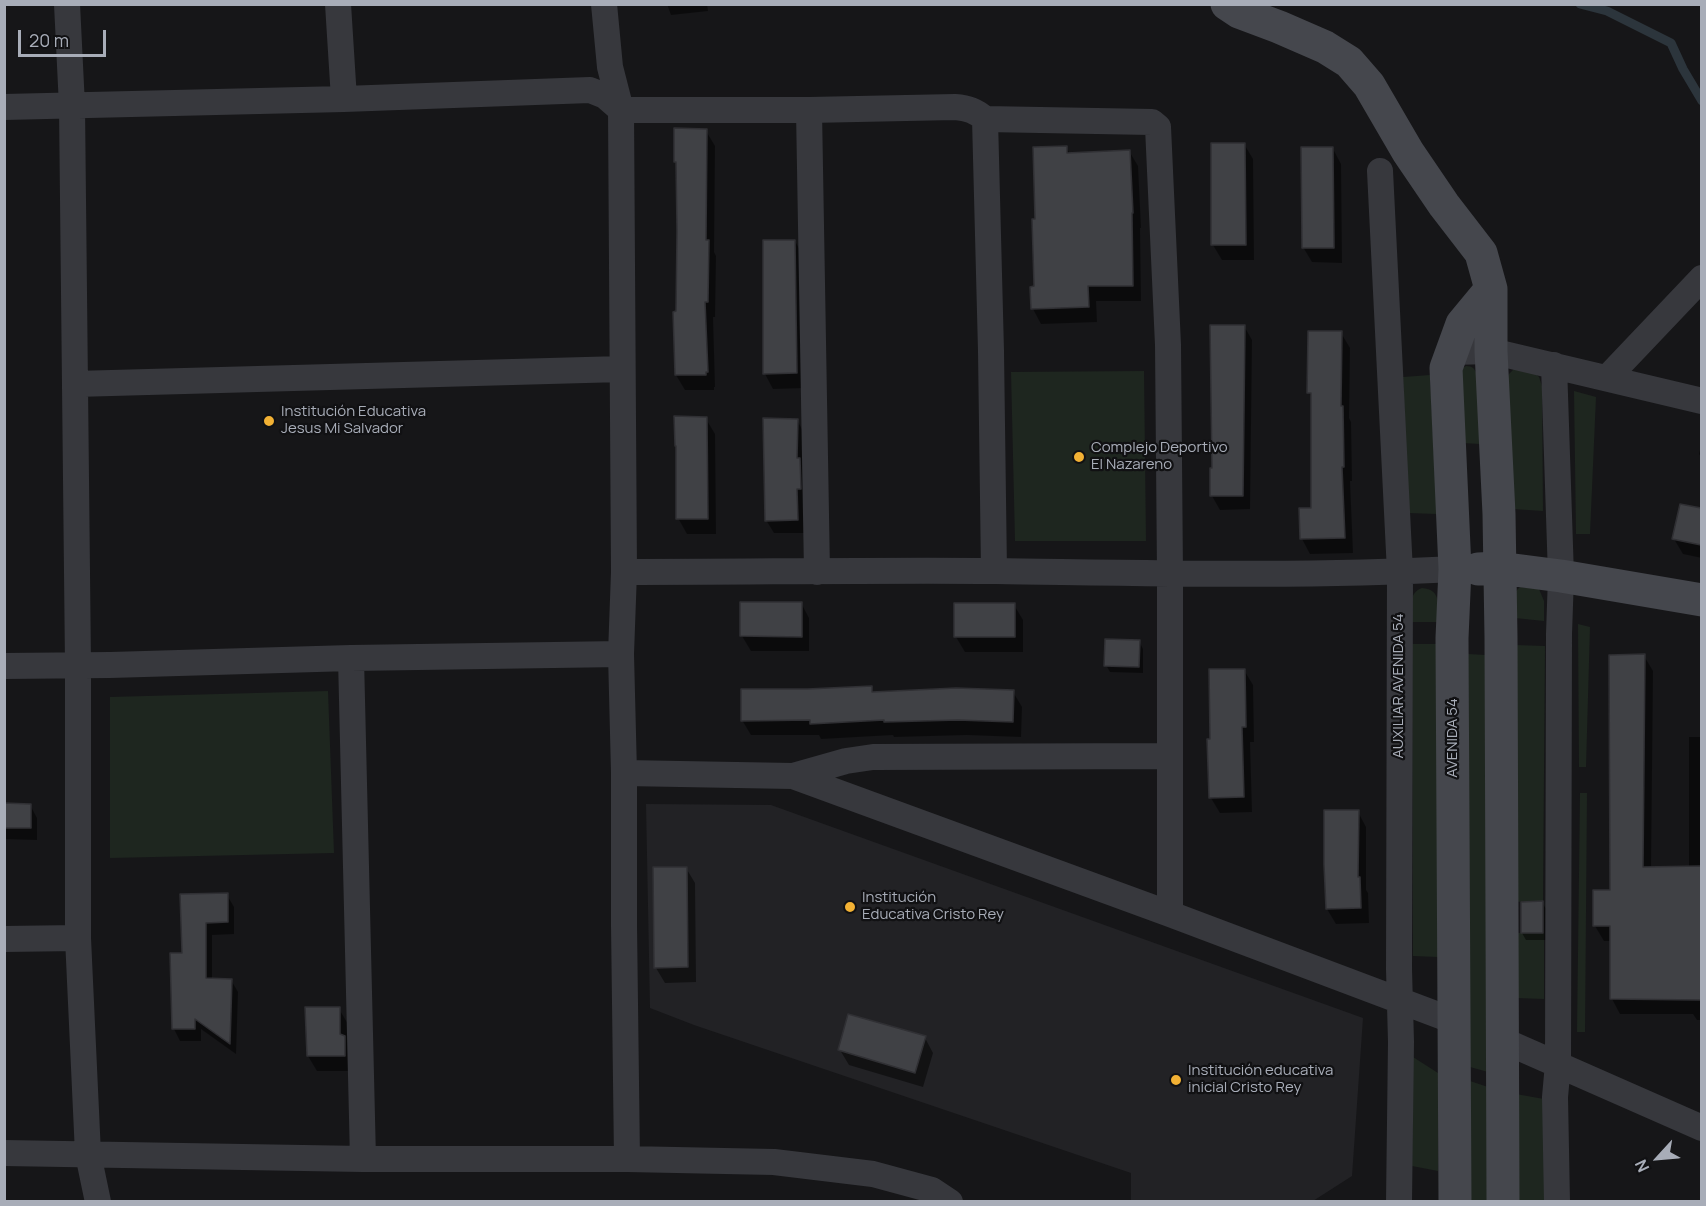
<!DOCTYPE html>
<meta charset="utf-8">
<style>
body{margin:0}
#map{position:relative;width:1706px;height:1206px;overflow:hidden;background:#161618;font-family:Manrope,sans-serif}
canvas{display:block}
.frame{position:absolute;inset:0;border:6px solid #a8adb8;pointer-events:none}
.north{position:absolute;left:1628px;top:1128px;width:60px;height:60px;-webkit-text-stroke:4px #111113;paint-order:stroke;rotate:244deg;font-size:16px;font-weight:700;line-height:24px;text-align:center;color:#a8adb8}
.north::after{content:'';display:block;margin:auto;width:21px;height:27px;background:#a8adb8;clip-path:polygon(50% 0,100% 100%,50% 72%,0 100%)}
.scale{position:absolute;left:18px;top:30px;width:88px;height:27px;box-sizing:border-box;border:3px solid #a8adb8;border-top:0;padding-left:8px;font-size:18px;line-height:21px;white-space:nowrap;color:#a8adb8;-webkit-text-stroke:4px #111113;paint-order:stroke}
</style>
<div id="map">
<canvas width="1706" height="1206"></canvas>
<div class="frame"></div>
<div class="north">N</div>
<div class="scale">20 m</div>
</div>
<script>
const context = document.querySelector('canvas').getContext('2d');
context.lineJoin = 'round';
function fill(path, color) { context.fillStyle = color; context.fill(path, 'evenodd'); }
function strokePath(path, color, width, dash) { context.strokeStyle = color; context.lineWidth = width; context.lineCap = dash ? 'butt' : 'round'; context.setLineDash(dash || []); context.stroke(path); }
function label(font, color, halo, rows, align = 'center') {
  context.font = font + ' Manrope,sans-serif'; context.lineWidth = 4.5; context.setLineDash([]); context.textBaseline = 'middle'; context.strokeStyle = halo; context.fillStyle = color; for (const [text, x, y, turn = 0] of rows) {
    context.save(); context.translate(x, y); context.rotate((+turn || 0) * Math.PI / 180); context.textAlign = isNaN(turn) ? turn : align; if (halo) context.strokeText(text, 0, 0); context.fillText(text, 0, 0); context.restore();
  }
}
const built = new Path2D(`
 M646,804L771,805L1363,1018L1352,1176L1313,1201H1135L1131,1200V1173L694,1025L650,1008Z`);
const green = new Path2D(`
 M1466,366C1473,366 1475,369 1477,375L1480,444L1462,443L1461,369Z
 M1514,369L1534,372L1539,377L1542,386L1543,511L1513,509L1506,381L1509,374Z
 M1144,371L1146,541H1015L1011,372Z
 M1430,375L1437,514L1408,513L1403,377Z
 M1574,391L1596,397L1590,534H1576Z
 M1520,587L1539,589L1544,601V621L1515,618L1516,591Z
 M1422,588C1442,589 1438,607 1438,622H1411C1411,608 1408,593 1422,588Z
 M1578,624L1590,627L1586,767H1579Z
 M1412,644H1438V957L1413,956Z
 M1515,645L1545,646L1543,901L1515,902Z
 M1468,654L1486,655L1488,1072L1470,1067Z
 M328,691L334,853L110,858V697Z
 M1580,793H1587L1585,1032H1577Z
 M1516,933H1544V999L1516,998Z
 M1413,1057L1438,1073V1171L1412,1166Z
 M1470,1081L1488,1087L1489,1201L1470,1202Z
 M1516,1094L1544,1099L1545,1201L1515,1202Z`);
const shadow = new Path2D(`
 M667,4H707L708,11L671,15Z
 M706,131L715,146L714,252L716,256L715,317H713L715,387H714V390H685L676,375L674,313H677V166L675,162Z
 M1244,144L1253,159L1254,260H1222L1213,245Z
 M1066,147L1070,154L1129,151L1138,166L1141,228H1140L1141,301H1096L1097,322L1041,324L1033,309L1035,288L1037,220Z
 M1333,149L1341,164L1342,263L1312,262L1303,247Z
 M795,241L803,256L805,388L773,389L765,374Z
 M1244,326L1252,340L1250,509L1220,510L1212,496L1213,470Z
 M1341,333L1350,348L1349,418L1351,422L1352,481H1350L1353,553L1310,554L1302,539L1313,510L1312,399L1309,392Z
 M706,419L715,434L716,534H687L678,518Z
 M797,420L804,433V533H774L766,520Z
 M1702,442V458L1699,454Z
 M1681,506L1702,510V558L1683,554L1674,539Z
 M801,603L809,618V651H751L742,636Z
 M1014,605L1023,620V652H965L956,637Z
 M1139,641L1143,649V673L1110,672L1106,665Z
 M1644,656L1653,671L1651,868H1689V737H1702V1020H1697L1693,1014H1620L1612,999V941H1604L1595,926L1594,892H1611Z
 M1244,670L1253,685L1254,742H1250L1252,812L1220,813L1211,798V740Z
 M871,687L874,693L1013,692L1022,707L1021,737L967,735L894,737L893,735L821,739L819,735H751L742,720L807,691Z
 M4,805H30L37,818V840L4,839Z
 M1358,812L1366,827V890L1368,893L1369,923L1336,924L1327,909Z
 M686,868L695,883L696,982L665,983L656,968Z
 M227,895L234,907V934L212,935V979L231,980L238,992L236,1054L201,1029V1041H180L174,1029L171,955H183L182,896Z
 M1542,903L1547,910V940H1526L1522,933Z
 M339,1009L348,1024L353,1071H317L308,1056Z
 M925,1038L933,1053L923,1087L849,1065L840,1050Z`);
const stream = new Path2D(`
 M1580,4L1607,11L1671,43L1683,69L1702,101`);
const building = new Path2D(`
 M674,128L707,129L706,240H709L708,302H705L708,372H706V375H675L673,312L676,311L677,231L676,162H674Z
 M1211,143H1245L1246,245H1211Z
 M1067,146V153L1130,150L1133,213H1132L1133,286H1088L1089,307L1031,309L1030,287L1034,286L1032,219H1035L1033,147Z
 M1301,147H1333L1334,248H1302Z
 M763,240H795L797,373L763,374Z
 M1210,325H1245L1243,496H1210V468H1212Z
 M1308,331H1342L1341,406H1343L1344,467H1342L1345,538L1300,539L1299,508H1311V393H1307Z
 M674,416L707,417L708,519H676V446H675Z
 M763,418L798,419L797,458H800L801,489H797L798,520L765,521Z
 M1680,504L1701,508V545L1672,539Z
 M740,602H802V637L740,636Z
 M954,603H1015V637H954Z
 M1105,639L1140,640L1139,667L1104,666Z
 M1645,654L1643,867L1701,866V1000L1610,999V926H1593V890H1610L1609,655Z
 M1209,669H1245L1246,727H1242L1244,797L1209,798L1207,739H1210Z
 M872,686V692L956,688L1014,690L1013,722L958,720L884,722V720L810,724V720L741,721V689H807Z
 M4,803L31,804V828H4Z
 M1324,810H1359L1358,877H1360L1361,908L1326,909L1324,865Z
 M653,867H687L688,967L654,968Z
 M228,893V922L206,923V978L232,979L230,1044L195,1019V1029H172L170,953H182L180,894Z
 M1543,901V933H1521V902Z
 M305,1007H340V1034L345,1036V1056H307Z
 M848,1014L926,1036L915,1073L838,1050Z`);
const street = new Path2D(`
 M67,4L72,106L78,665V938L88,1154L98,1202
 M338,4L344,99
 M604,4L610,67L621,110L624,572L621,654L624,773V925L627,1159
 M4,107L344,99L590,90L605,96L621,110H809L955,107C968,108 976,111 985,119L1152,122L1158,127L1168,345L1170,574V914
 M809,110L817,572
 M985,119L991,351L994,571
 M1380,171L1400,572L1399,969L1401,1042L1399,1202
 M1452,352L1491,351L1702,401
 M1554,365L1561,576L1559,634L1558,1064L1555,1097L1557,1202
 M1607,378L1702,278
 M75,384L622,369
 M624,572C748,572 872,570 996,571C1149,573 1302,577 1455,569
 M351,658L363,1159
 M4,666L110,665L351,658L621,654
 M624,773L793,776L1170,914L1454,1021
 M793,776L846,761L873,757L1170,756
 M4,939L78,938
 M1502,1040L1702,1128
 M4,1153L363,1159H627L774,1162L873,1174L932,1190L950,1202`);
const secondary = new Path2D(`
 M1227,4L1239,12L1279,27L1325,47L1349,62L1369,85L1408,152L1444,205L1481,253L1491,289V351L1499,514L1501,637L1503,1202
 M1478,569L1499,568L1561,576L1702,600
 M1455,1202L1452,638L1455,569L1446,368L1462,324L1491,289`);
const markers = [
 [269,421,6,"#f2b134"],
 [1079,457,6,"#f2b134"],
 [850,907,6,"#f2b134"],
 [1176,1080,6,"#f2b134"]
];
const poiNames = [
 ["Institución Educativa",281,412],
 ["Jesus Mi Salvador",281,429],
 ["Complejo Deportivo",1091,448],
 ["El Nazareno",1091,465],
 ["Institución",862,898],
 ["Educativa Cristo Rey",862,915],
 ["Institución educativa",1188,1071],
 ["inicial Cristo Rey",1188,1088]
];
const streetNames = [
 ["AUXILIAR AVENIDA 54",1399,686,-90],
 ["AVENIDA 54",1453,738,-90]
];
fill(built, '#222225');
fill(green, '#1e261f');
fill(shadow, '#0007');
strokePath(stream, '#2c353c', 9);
fill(building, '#404145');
strokePath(building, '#303034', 1.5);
strokePath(street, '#37383d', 26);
strokePath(secondary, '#45474d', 33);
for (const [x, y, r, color] of markers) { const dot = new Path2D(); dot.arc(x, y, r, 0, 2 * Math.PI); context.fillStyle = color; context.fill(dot); strokePath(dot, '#111113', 2); }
label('15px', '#a8adb8', '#111113', poiNames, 'left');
label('15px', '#a8adb8', '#111113', streetNames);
</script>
